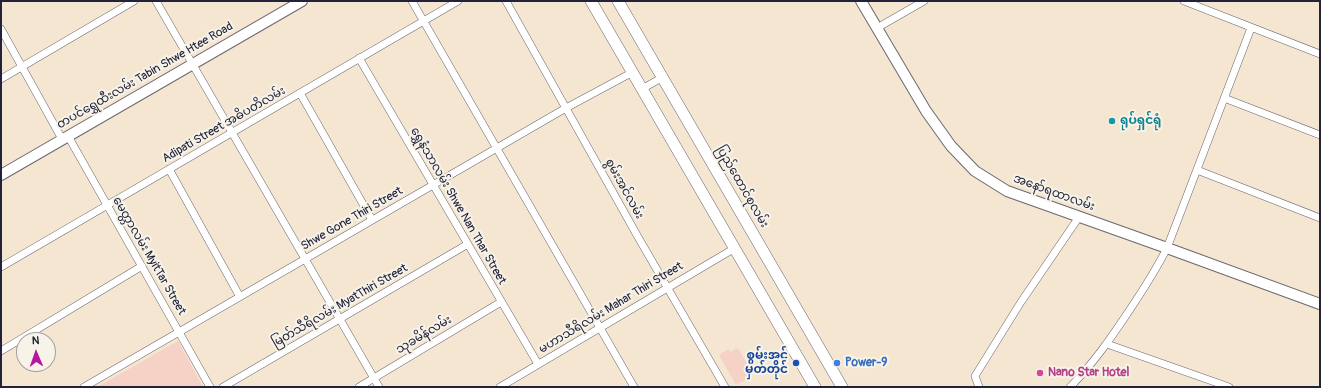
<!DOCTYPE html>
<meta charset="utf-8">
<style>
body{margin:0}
#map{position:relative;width:1321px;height:388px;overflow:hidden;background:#f4e6d1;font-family:Pangolin,sans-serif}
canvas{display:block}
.frame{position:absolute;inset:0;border:2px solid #22223b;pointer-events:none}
.north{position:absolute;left:16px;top:332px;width:40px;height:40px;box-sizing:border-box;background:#f7f3e8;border:1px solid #a29fa3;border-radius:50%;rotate:358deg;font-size:11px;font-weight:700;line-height:16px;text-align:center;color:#22223b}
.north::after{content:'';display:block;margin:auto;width:14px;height:18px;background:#b5179e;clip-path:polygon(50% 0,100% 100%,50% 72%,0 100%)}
</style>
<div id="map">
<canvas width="1321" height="388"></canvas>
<div class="frame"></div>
<div class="north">N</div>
</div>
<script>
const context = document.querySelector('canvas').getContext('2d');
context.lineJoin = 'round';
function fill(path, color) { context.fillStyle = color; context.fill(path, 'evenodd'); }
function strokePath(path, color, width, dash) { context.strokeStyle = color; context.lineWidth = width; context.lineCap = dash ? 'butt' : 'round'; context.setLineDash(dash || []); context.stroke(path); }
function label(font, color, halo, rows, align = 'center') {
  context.font = font + ' Pangolin,"Noto Sans Myanmar",sans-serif'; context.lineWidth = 4; context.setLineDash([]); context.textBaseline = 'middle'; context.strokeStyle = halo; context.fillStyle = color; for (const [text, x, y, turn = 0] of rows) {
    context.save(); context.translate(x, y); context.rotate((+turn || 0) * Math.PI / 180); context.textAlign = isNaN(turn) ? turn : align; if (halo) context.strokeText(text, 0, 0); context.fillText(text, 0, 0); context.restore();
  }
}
const built = new Path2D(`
 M178,341L203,387H97Z
 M738,348L752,372L745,377L746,380L736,385L719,355L729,349L730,352Z`);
const street = new Path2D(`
 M156,1L379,387
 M412,1L634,387
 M506,1L638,237L725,387
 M1184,1L1320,54
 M877,28L924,1
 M1,29L62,139
 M359,58L538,364
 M1,79L134,1
 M642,89L663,77
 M300,93L372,220
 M1224,98L1320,135
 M68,136L210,387
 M169,169L240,297
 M1197,170L1320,218
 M1,267L458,1
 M1107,344L1229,387
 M1,351L142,266
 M84,387L566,108L633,72
 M223,387L468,244
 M359,387L501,302
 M500,387L735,248
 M979,387L976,379L975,376L1021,302L1079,217
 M1070,387C1093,364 1111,338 1129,311C1143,290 1156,270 1167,248L1251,28`);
const secondary = new Path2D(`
 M861,1L926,111L951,146L975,171L1007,191L1167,248L1320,304
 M1,175L302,1`);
const primary = new Path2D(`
 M591,1L815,387
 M618,1L842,387`);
const markers = [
 [1112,121,4,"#0f9aa8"],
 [796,363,4,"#1a4fb4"],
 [837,363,4,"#3f7fe0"],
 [1040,373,4,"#d1479c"]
];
const streetNames = [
 ["တပင်ရွှေထီးလမ်း Tabin Shwe Htee Road",145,76,-30],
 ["Adipati Street အဓိပတိလမ်း",224,125,-30],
 ["ပြည်ထောင်စုလမ်း",742,187,60],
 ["စွမ်းအင်လမ်း",624,189,61],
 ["အနော်ရထာလမ်း",1054,193,20],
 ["ရွှေနံသာလမ်း Shwe Nan Thar Street",458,206,60],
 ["Shwe Gone Thiri Street",352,219,-30],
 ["မေတ္တာလမ်း MyitTar Street",149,256,60],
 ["မြတ်သီရိလမ်း MyatThiri Street",340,306,-30],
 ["မဟာသီရိလမ်း Mahar Thiri Street",611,308,-31],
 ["သုခမိန်လမ်း",424,335,-31]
];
const cultureNames = [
 ["ရုပ်ရှင်ရုံ",1120,121]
];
const transitNames = [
 ["စွမ်းအင်",788,356],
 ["မှတ်တိုင်",788,370]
];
const shopNames = [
 ["Power-9",845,363]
];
const hotelNames = [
 ["Nano Star Hotel",1048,373]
];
fill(built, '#f6d1c5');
strokePath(street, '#6c6770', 8);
strokePath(secondary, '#6c6770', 12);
strokePath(primary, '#6c6770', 12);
strokePath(street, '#fff', 7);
strokePath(secondary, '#fff', 10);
strokePath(primary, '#fff', 11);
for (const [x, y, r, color] of markers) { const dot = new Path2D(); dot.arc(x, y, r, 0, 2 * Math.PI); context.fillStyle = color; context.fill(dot); strokePath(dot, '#f7f3e8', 1.5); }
label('12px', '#22223b', '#f7f3e8', streetNames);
label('bold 12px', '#0d838f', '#f7f3e8', cultureNames, 'left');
label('bold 12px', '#164399', '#f7f3e8', transitNames, 'right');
label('bold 12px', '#366cbe', '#f7f3e8', shopNames, 'left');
label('bold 12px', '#b23c85', '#f7f3e8', hotelNames, 'left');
</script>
